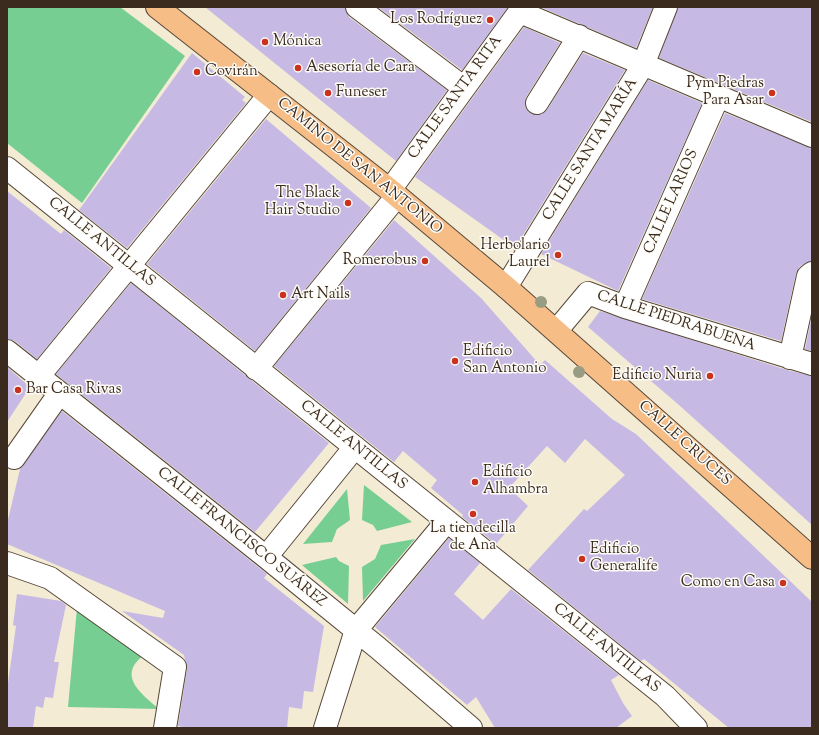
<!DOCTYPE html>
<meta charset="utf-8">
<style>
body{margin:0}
#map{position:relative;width:819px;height:735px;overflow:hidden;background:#f3ebd4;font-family:"Sorts Mill Goudy",serif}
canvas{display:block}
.frame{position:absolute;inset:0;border:8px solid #3b2a1e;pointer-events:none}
</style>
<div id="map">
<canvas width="819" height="735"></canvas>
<div class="frame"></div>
</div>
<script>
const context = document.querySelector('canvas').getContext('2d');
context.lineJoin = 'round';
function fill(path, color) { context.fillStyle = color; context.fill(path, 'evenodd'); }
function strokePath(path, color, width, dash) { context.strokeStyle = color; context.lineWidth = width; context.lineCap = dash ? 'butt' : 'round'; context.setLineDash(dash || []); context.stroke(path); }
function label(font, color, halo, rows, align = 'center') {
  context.font = font + ' "Sorts Mill Goudy",serif'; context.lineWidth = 3; context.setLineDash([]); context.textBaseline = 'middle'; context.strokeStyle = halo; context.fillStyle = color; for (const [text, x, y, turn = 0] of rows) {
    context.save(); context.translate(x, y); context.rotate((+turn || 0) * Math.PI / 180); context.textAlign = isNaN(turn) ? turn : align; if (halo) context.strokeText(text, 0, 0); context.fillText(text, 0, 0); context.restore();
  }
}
const green = new Path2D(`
 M7,7H120L185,56L82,203L7,143Z
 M364,485L412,522L377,531L373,525L362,520Z
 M347,489L350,520L337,529L332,542L303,544Z
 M415,539L363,601L362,567L375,559L381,545Z
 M336,557L339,561L349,566L348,604L302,565Z
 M77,608L144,655C116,676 142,694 159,709L68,707Z`);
const building = new Path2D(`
 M205,7H345L349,17L447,90L396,161Z
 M378,7H508L462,70Z
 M540,7H653L636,48Z
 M678,7H812V122L659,58Z
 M524,27L560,43L526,97L525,102L526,108L531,114L536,115L542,114L547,110L583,53L625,70L515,248L415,177Z
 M192,53L245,97L242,100L246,103L127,248L79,210Z
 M648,80L702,103L618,291L541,254Z
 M725,113L812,148V261L800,266L796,273L781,341L642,299Z
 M266,119L371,208L255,351L147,264Z
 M7,191L61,234L64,230L111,268L37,359L15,341L7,339Z
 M394,220L481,298L540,365L545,360L612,419L636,434L812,602V728H729L644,659L641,661L528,570L584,509L587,511L625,475L585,439L565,463L547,446L509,488L528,506L496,544L462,517L463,515L431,488L437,480L403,451L394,462L274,366Z
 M131,283L329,443L255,532L56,374Z
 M600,311L787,370L812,376V525L679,405L588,327Z
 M812,316V351L805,349Z
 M7,367L30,387L7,422Z
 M62,411L267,574L264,578L324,626L313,692L304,691L302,709L289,707L287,728H188L178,726L187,669L184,655L122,611L163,618L165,611L7,544V524L20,469Z
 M449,538L480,563L454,594L483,620L511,589L619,675L611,680L623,703L632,716L616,728H495L476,697L467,705L375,627Z
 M17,594L61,601L66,605L54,662H59L53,698L45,697L43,708L36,706L33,728H7V690L16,626L13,625Z`);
const minor = new Path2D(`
 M357,7L463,87
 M520,12L812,136
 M537,103L579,36
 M7,168L665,696L696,728
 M390,190L523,7
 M506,287L643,65L666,7
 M625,307L718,97
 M557,330L588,293L625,307L812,364
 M7,351L266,557L378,648L471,728
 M790,358L808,276L812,273
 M256,369L397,196
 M38,377L269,95
 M14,458L59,394
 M266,557L355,447
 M7,563L50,578L175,667L165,728
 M325,728L356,630L447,521`);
const major = new Path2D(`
 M157,7L390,190L506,287L812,558`);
const trees = [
 [541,302],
 [579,372]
];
const markers = [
 [490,20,4,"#c8321e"],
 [265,42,4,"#c8321e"],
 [298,68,4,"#c8321e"],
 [197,72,4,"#c8321e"],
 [328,93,4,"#c8321e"],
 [772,93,4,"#c8321e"],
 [348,203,4,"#c8321e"],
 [558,255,4,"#c8321e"],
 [425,261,4,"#c8321e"],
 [283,295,4,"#c8321e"],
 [455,361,4,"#c8321e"],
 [710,376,4,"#c8321e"],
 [18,390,4,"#c8321e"],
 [475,482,4,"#c8321e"],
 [473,514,4,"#c8321e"],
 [582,559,4,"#c8321e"],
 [783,583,4,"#c8321e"]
];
const poiNames = [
 ["Los Rodríguez",482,20,"right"],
 ["Mónica",273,42],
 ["Asesoría de Cara",306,68],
 ["Covirán",205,72],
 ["Pym Piedras",764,84,"right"],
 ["Para Asar",764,101,"right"],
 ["Funeser",336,93],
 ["The Black",340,194,"right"],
 ["Hair Studio",340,211,"right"],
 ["Herbolario",550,246,"right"],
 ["Laurel",550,263,"right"],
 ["Romerobus",417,261,"right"],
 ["Art Nails",291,295],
 ["Edificio",463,352],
 ["San Antonio",463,369],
 ["Edificio Nuria",702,376,"right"],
 ["Bar Casa Rivas",26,390],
 ["Edificio",483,473],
 ["Alhambra",483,490],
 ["La tiendecilla",473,529,"center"],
 ["de Ana",473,546,"center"],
 ["Edificio",590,550],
 ["Generalife",590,567],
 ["Como en Casa",775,583,"right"]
];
const streetNames = [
 ["CALLE SANTA RITA",456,98,-54],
 ["CALLE SANTA MARÍA",591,150,-58],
 ["CAMINO DE SAN ANTONIO",359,167,39],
 ["CALLE LARIOS",672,202,-66],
 ["CALLE ANTILLAS",101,243,39],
 ["CALLE PIEDRABUENA",676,322,18],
 ["CALLE CRUCES",684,444,42],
 ["CALLE ANTILLAS",353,446,39],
 ["CALLE FRANCISCO SUÁREZ",241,538,39],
 ["CALLE ANTILLAS",606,649,39]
];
fill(green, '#77ce92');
fill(building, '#c6bae5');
strokePath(minor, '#574739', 24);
strokePath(major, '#574739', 24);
strokePath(minor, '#fff', 22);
strokePath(major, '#f6be86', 22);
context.fillStyle = '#989c83';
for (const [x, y] of trees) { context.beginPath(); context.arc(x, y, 6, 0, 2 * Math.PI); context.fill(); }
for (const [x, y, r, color] of markers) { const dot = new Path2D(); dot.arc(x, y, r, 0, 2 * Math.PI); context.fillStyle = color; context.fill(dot); strokePath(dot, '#fdfcf7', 1.5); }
label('15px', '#3b2a1e', '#fdfcf7', poiNames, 'left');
label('15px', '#3b2a1e', '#fdfcf7', streetNames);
</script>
